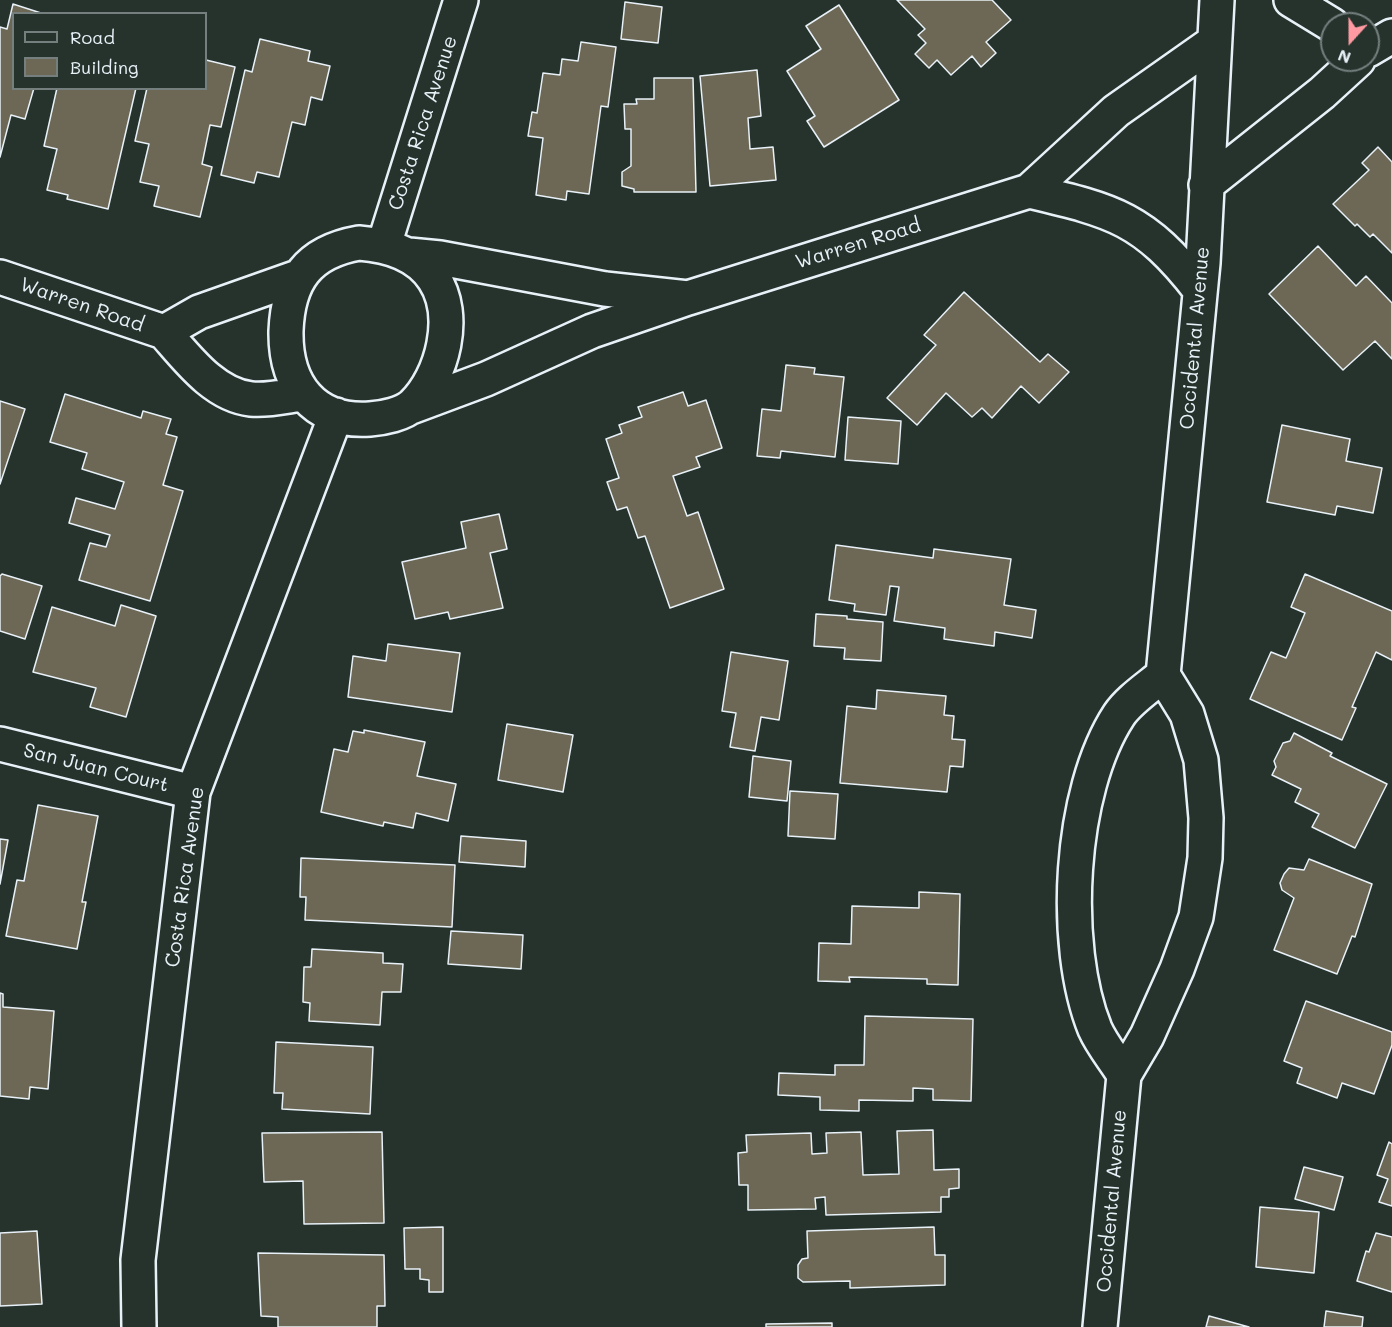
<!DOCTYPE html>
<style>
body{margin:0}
#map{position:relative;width:1392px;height:1327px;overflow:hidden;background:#26332d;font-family:Mali,sans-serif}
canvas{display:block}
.legend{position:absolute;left:12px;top:12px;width:195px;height:78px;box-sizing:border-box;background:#26332d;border:2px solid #747f7e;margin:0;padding:8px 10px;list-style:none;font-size:18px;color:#e8f1f8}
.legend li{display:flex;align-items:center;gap:12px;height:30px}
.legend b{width:30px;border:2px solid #747f7e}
.north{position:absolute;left:1320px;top:12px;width:60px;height:60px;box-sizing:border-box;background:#26332d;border:2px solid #747f7e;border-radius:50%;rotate:201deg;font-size:16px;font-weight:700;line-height:24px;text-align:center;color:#e8f1f8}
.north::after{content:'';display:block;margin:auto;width:21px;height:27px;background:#ff9aa2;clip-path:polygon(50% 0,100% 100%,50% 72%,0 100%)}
</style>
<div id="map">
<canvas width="1392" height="1327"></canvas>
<ul class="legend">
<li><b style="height:8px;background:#26332d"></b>Road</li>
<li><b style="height:16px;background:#6c6855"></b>Building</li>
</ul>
<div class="north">N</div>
</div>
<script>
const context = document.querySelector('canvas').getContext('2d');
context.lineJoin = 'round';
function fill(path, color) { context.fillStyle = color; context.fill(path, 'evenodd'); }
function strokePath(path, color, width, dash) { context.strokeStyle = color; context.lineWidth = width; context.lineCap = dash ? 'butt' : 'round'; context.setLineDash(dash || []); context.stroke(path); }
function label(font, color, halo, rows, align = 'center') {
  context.font = font + ' Mali,sans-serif'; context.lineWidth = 6; context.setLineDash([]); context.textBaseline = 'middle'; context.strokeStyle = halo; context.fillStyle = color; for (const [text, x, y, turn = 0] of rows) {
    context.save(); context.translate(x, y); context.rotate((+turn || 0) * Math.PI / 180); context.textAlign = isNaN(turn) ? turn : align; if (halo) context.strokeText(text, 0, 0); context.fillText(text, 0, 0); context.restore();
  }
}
const building = new Path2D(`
 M897,0H992L1011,20L986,42L996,53L981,67L972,56L951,75L937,60L929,68L915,54L926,43L918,35L925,29Z
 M625,2L662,7L658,43L621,39Z
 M13,4L44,14H14V88H34L25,119L11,115L0,157V27L7,29Z
 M839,5L899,100L824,147L807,121L815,116L787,71L821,49L806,26Z
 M260,39L310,51L308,61L330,66L322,100L311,97L305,125L292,122L279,177L257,172L254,183L221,175L245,70L252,72Z
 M581,42L616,47L608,107L601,106L589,194L567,191L566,200L536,195L543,138L528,136L532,112L537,113L543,73L560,75L562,59L578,61Z
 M206,60L235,67L221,127L210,125L202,164L212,167L200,217L154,206L159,186L140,182L149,144L135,141L147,88H206Z
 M757,70L761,116L748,118L750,149L773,147L776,180L710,186L700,76Z
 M654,78H693L696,192H634V189L622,186V172L631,166V129H625L624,104H637L636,99H654Z
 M57,88H136L108,209L67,199L68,195L47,190L57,149L44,146Z
 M1378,147L1392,162V253L1373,234L1370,237L1357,224L1355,226L1333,204L1369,170L1362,163Z
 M1318,246L1356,286L1366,276L1392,303V359L1375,341L1343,370L1269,294Z
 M964,292L1040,362L1048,354L1069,372L1039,403L1021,386L992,418L982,408L972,417L946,393L917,425L887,398L936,345L924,335Z
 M786,365L815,368L814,374L844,377L835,457L781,451L780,458L757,456L762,409L781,411Z
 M683,392L688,406L706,400L722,448L696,457L700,467L673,476L687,516L698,512L724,589L670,608L645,536L638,538L627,507L617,510L607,482L619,478L606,439L622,433L619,425L642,417L638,407Z
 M65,394L141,418L143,411L171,419L166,434L177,437L163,485L183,491L150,601L79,580L90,543L106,547L110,535L69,523L76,498L115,509L124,482L82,469L87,453L50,442Z
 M0,401L25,409L0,484Z
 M848,417L901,421L898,464L845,460Z
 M1282,425L1350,439L1346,461L1382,468L1373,513L1337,506L1335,515L1267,502Z
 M499,514L507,549L490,553L503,608L450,619L448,612L415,619L402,562L466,548L461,522Z
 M836,545L933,558L934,549L1011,559L1004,605L1036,610L1032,638L995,632L994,646L944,639L945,628L894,621L899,587L890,586L886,615L854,611L855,604L829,600Z
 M2,574L42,586L25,639L0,631V576Z
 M1305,574L1392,611V660L1376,652L1352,707L1356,708L1342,740L1250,699L1271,652L1286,658L1305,613L1291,607Z
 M121,605L156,616L126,717L90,707L96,688L33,672L52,607L115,626Z
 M816,614L847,616V619L883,622L881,661L844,659L845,648L814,646Z
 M388,644L460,653L452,712L348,697L353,656L386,661Z
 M731,652L788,661L779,720L761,717L755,751L730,747L736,713L722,711Z
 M877,690L946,696L944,715L954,716L952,739L965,740L963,767L950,766L947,792L840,783L847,706L876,709Z
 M507,724L573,735L563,792L498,780Z
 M364,730L425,742L417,776L456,784L448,821L416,813L413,828L384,822L383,826L321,812L334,749L348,752L353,731L364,733Z
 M1294,733L1332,753L1330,756L1387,784L1355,848L1312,827L1319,814L1295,802L1301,789L1272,775L1276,767L1274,761L1283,743L1290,741Z
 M753,756L791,761L787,801L749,797Z
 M790,791L838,794L835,839L788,836Z
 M38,805L98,816L82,902H86L77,949L6,936L17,880L24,881Z
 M461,836L526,841L525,867L459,862Z
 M0,839L8,840L0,884Z
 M301,858L455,865L452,927L305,920L306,897H300Z
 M1309,859L1372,884L1355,937L1352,936L1337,974L1274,950L1294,898L1282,890L1280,883L1284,874L1289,868L1304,870Z
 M919,892L960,894L958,985L927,984V979L849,977L850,982L818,981L819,943L851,944L852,906L919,908Z
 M451,931L523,935L521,969L448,964Z
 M312,949L383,953V963L403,964L401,992H382L380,1025L309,1021L310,1003L303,1002L304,967H311Z
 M0,993L3,994V1007L54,1011L48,1089L30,1087L29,1099L0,1096Z
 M1306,1001L1392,1032V1045L1374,1094L1342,1083L1337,1098L1297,1083L1302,1068L1284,1061Z
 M865,1016L973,1019L971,1101L933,1100V1089L913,1088V1101L859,1100V1111L820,1110V1097L778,1095L779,1073L835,1075V1065H864Z
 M276,1042L373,1047L370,1114L282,1109L283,1093H274Z
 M933,1130L934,1170L959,1169V1188L949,1189V1197H941V1212L826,1215L825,1197L815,1198L816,1209L748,1210V1185H739L738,1153L747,1152L746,1135L811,1133L812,1154L827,1153L826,1133L861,1132L863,1175L899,1174L897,1131Z
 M382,1132L384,1223L304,1224L303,1181L264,1182L262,1133Z
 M1389,1142L1392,1144V1206L1379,1202L1388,1179L1377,1175Z
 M1304,1167L1343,1177L1334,1210L1295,1199Z
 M1260,1207L1319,1212L1314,1273L1256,1267Z
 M443,1227V1292H429V1280L420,1279V1269H405L404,1228Z
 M934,1227L935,1255H945V1285L850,1288V1281L803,1282L798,1278V1265L802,1259L808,1258L807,1231Z
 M37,1231L42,1304L0,1306V1233Z
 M1376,1233L1392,1237V1292L1357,1281L1366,1251L1369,1252Z
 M258,1253L384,1255L385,1306H377V1327H278V1317L261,1316Z
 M1326,1311L1363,1317L1362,1327H1324Z
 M1209,1316L1249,1327H1206Z
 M832,1323V1327H766V1324Z`);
const minor = new Path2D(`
 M1291,0L1332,25
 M1368,50L1392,36
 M1206,185L1322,93L1358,60
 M1029,191C1114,211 1144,218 1200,290
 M359,243C387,245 417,253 434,279C458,315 443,376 413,405C403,414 384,418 370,419C314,423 285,385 286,331C288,280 308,252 359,243Z
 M384,245L461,0
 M409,255L440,258L605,289L688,298L592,331L486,379L411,407
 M0,277L164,332
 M298,277L199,312L164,332C187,358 214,395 251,399C267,401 287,396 303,394
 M688,298L1029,191L1116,111L1214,42
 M0,744L193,792
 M1124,1075C1115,1060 1102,1045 1095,1029C1061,945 1069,791 1119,715C1129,700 1149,687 1163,675
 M139,1327L138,1260L193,792L336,415
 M1100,1327L1124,1075L1147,1036L1177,969L1196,917L1205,858L1206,818L1201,760L1187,714L1163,675L1203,263L1217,0`);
const streetNames = [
 ["Costa Rica Avenue",423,123,-72],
 ["Warren Road",858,244,-17],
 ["Warren Road",82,305,19],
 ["Occidental Avenue",1195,338,-85],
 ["San Juan Court",96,768,14],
 ["Costa Rica Avenue",185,877,-82],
 ["Occidental Avenue",1112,1201,-85]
];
fill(building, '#6c6855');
strokePath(building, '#e8f1f8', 1.5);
strokePath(minor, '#e8f1f8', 38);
strokePath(minor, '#26332d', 33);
label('20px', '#e8f1f8', '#26332d', streetNames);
</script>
